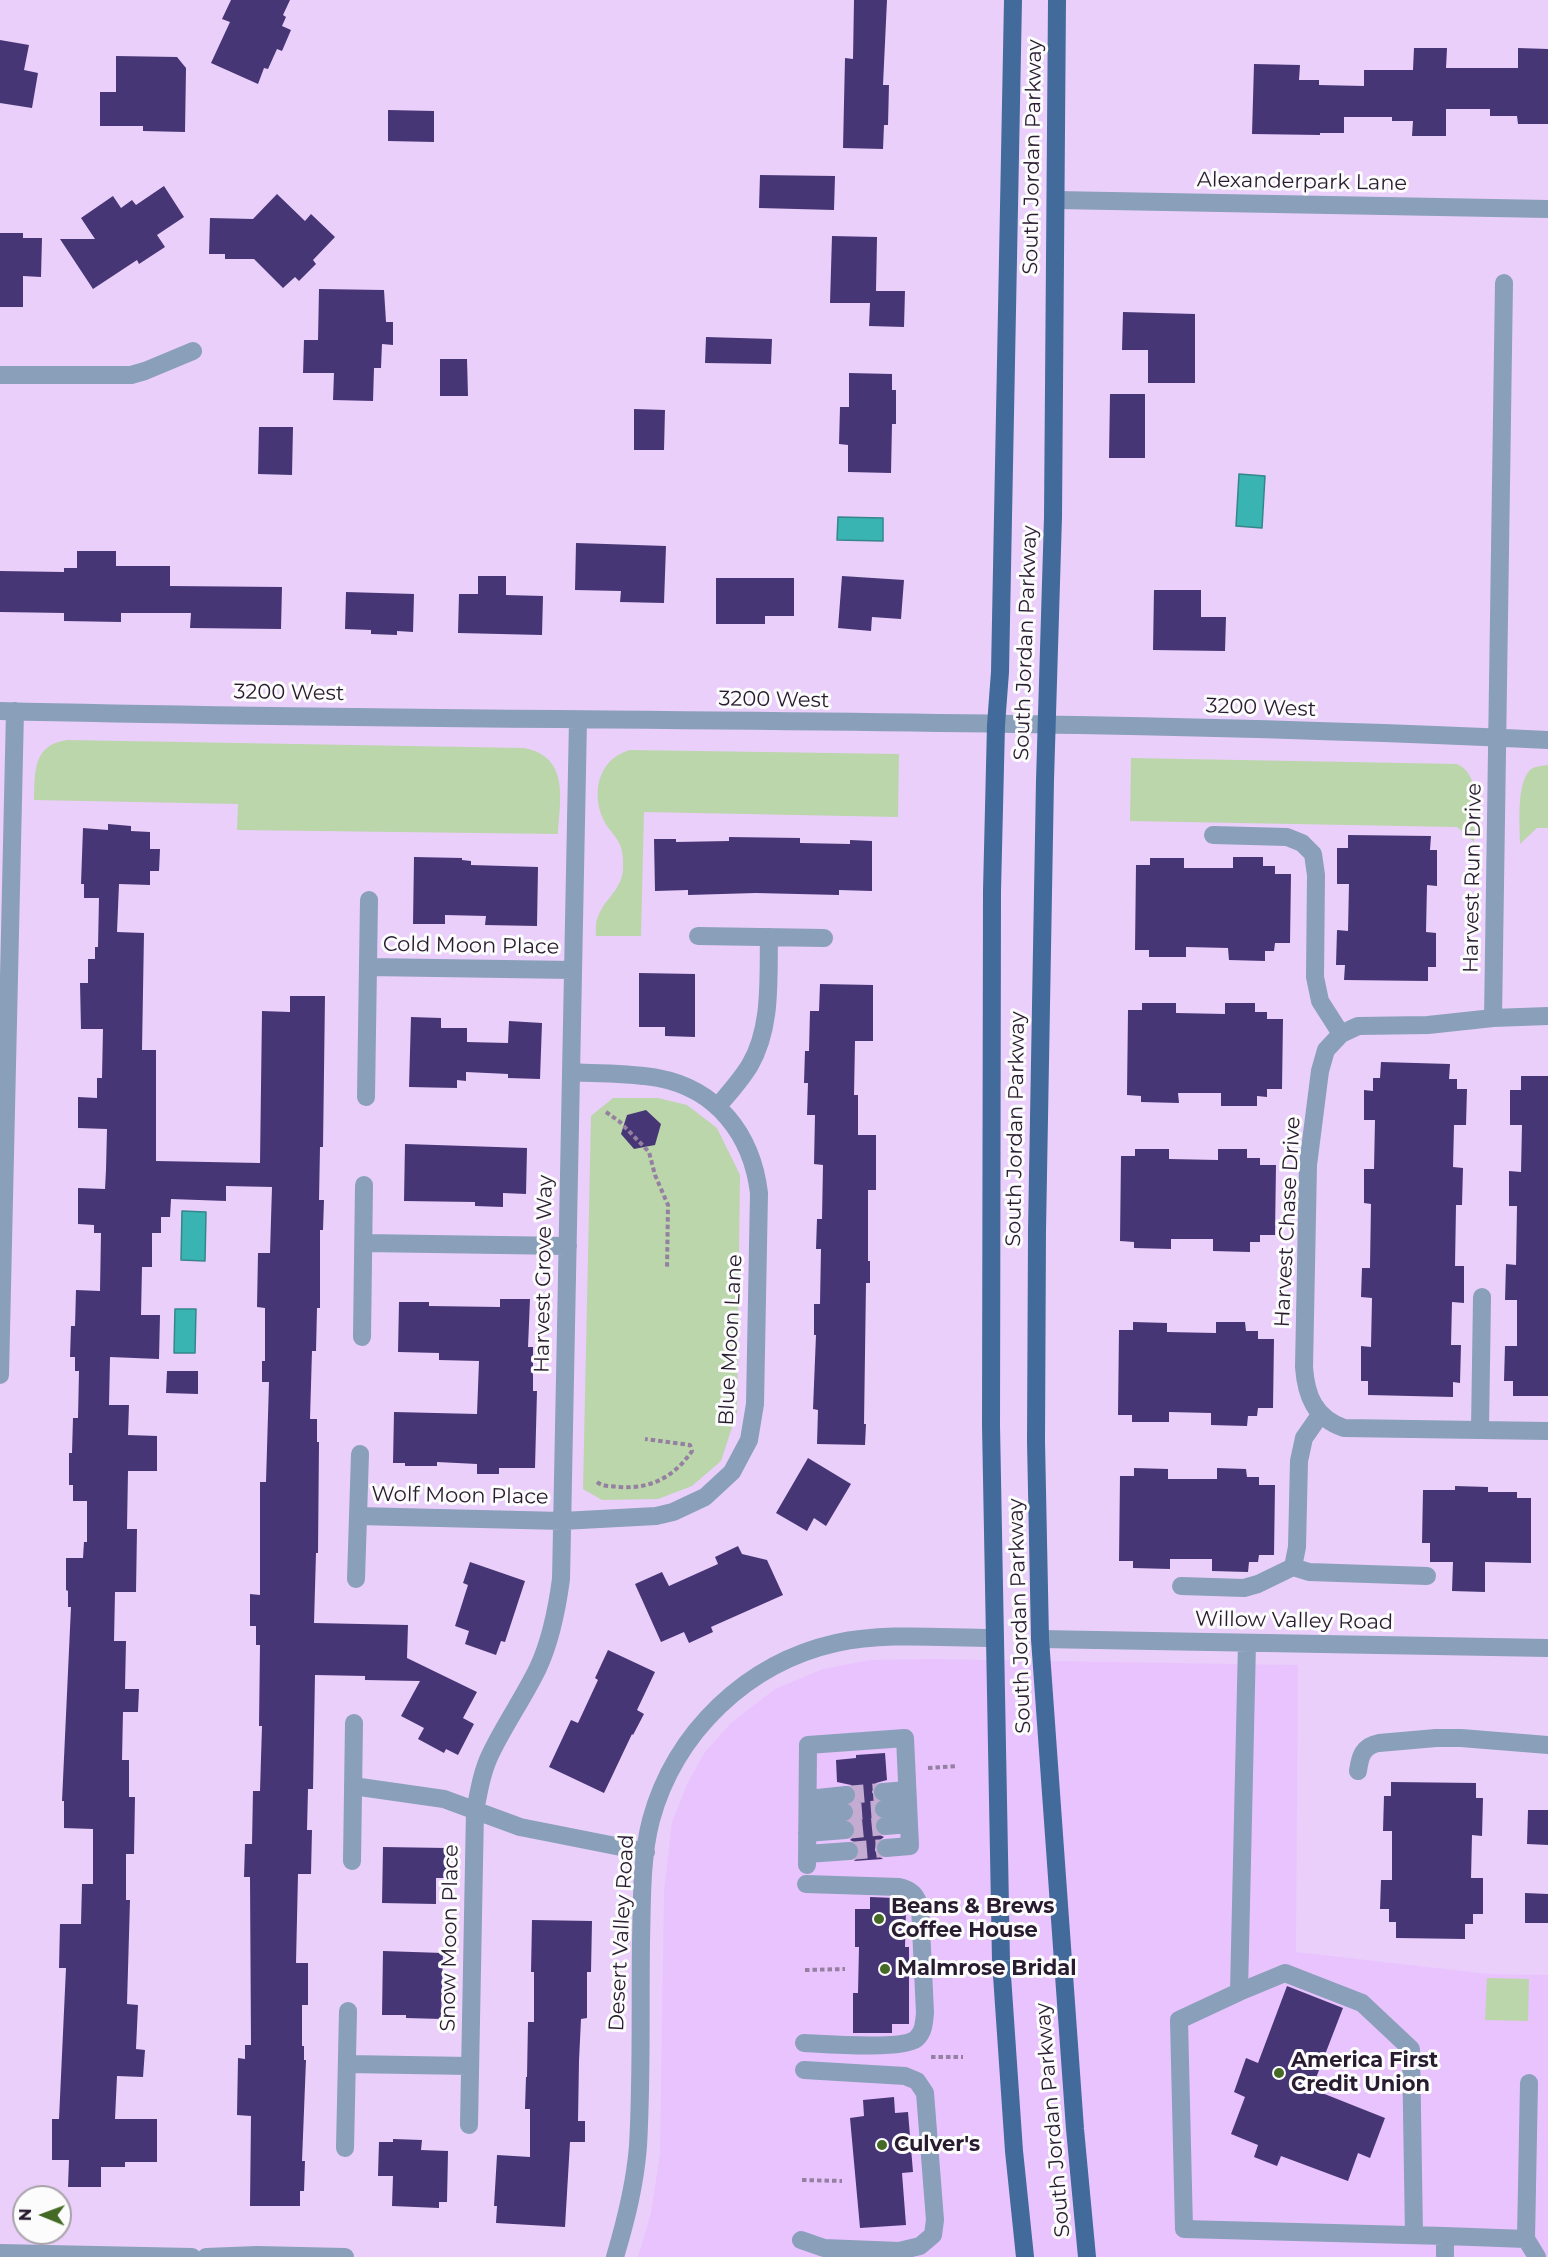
<!DOCTYPE html>
<style>
body{margin:0}
#map{position:relative;width:1548px;height:2257px;overflow:hidden;background:#eacffa;font-family:Montserrat,sans-serif}
canvas{display:block}
.north{position:absolute;left:12px;top:2185px;width:60px;height:60px;box-sizing:border-box;background:#fcfcfc;border:2px solid #a8a2aa;border-radius:50%;rotate:271deg;font-size:16px;font-weight:700;line-height:24px;text-align:center;color:#291c30}
.north::after{content:'';display:block;margin:auto;width:21px;height:27px;background:#446a25;clip-path:polygon(50% 0,100% 100%,50% 72%,0 100%)}
</style>
<div id="map">
<canvas width="1548" height="2257"></canvas>
<div class="north">N</div>
</div>
<script>
const context = document.querySelector('canvas').getContext('2d');
context.lineJoin = 'round';
function fill(path, color) { context.fillStyle = color; context.fill(path, 'evenodd'); }
function strokePath(path, color, width, dash) { context.strokeStyle = color; context.lineWidth = width; context.lineCap = dash ? 'butt' : 'round'; context.setLineDash(dash || []); context.stroke(path); }
function label(font, color, halo, rows, align = 'center') {
  context.font = font + ' Montserrat,sans-serif'; context.lineWidth = 6; context.setLineDash([]); context.textBaseline = 'middle'; context.strokeStyle = halo; context.fillStyle = color; for (const [text, x, y, turn = 0] of rows) {
    context.save(); context.translate(x, y); context.rotate((+turn || 0) * Math.PI / 180); context.textAlign = isNaN(turn) ? turn : align; if (halo) context.strokeText(text, 0, 0); context.fillText(text, 0, 0); context.restore();
  }
}
const built = new Path2D(`
 M932,1659L1298,1665L1296,1952L1489,1974L1548,1975V2257H638L651,2213L660,2154L664,1891L672,1822L688,1782L705,1752L731,1723L775,1689L823,1669L870,1660Z`);
const green = new Path2D(`
 M67,740L524,748C570,757 560,799 558,834L237,830L238,804L34,800C35,773 32,745 67,740Z
 M630,750L899,754L898,817L644,812L641,936H596C596,930 595,923 598,917C604,899 622,890 623,869C625,835 609,837 601,814C592,787 601,758 630,750Z
 M1131,758L1457,764C1483,775 1474,819 1474,842L1457,827L1130,821Z
 M1548,765V828H1537L1520,844C1520,826 1516,784 1530,770C1534,766 1542,766 1548,765Z
 M613,1098H658L687,1105L717,1128L740,1175L737,1412L721,1461L692,1486L658,1499L602,1500L583,1489L591,1116Z
 M1487,1978L1529,1979L1528,2021L1485,2020Z`);
const water = new Path2D(`
 M1239,474L1265,476L1262,528L1236,526Z
 M838,517L883,518V541L837,540Z
 M182,1211L206,1212L205,1261L181,1260Z
 M175,1309H196L195,1353H174Z`);
const building = new Path2D(`
 M231,0H290L283,15L286,17L282,26L291,30L282,51L277,49L268,69L264,68L258,84L211,63L230,22L222,19Z
 M854,0H887L883,85H889L888,125H884L883,149L843,148L845,58L853,59Z
 M0,40L29,45L24,70L38,73L32,108L0,103Z
 M1414,48H1447L1446,68H1518V48L1548,49V124H1518L1517,116H1490V109H1446V136H1412L1413,121H1392V117H1344V133H1320V135L1252,134L1254,64L1300,65L1299,80H1319V85L1364,86V70H1413Z
 M116,56L177,57L186,68L185,132L143,131V126H100V92H116Z
 M388,110L434,111V142L388,141Z
 M760,175L835,176L834,210L759,208Z
 M164,186L184,217L157,235L165,247L139,264L137,260L93,289L60,239H95L81,218L113,196L121,208L132,200L136,205Z
 M277,194L305,221L311,214L335,237L313,260L316,264L299,281L295,277L283,288L254,259H225V254H209L210,218L253,219Z
 M0,233H23V238H42L41,277L23,276V307H0Z
 M832,236L877,237L876,291H905L904,327L869,326L870,303H830Z
 M319,289L384,290L386,322H393V345L382,344L381,368H374L373,401L333,400L334,373H303L304,340H318Z
 M1123,312L1195,314V383H1148V350H1122Z
 M706,337L772,339L771,364L705,363Z
 M440,359H467L468,396H440Z
 M849,373L892,374V390H896V424H892L891,473L848,472V445L839,444L840,407H849Z
 M1110,394H1145V458H1109Z
 M634,409L665,410L664,450H634Z
 M259,427H293L292,475L258,474Z
 M576,543L666,546L664,603L620,602L621,591L575,590Z
 M77,551H116V566H170V586L282,587L281,629L190,628L191,613H121V622L64,621V613L0,612V571L64,572V568H77Z
 M478,576H506V595L543,596L542,635L458,633L459,594H478Z
 M842,576L904,580L901,619L872,617L871,631L838,628Z
 M716,578H794V616H765V624H716Z
 M1154,590H1201V617H1226L1225,651L1153,650Z
 M346,592L414,594L413,632L397,631V635L371,634V630L345,629Z
 M108,824L131,826V831L150,832V849H160L159,871H150V885L119,884L117,932L144,933L142,1050H156V1161L260,1163L262,1011L290,1012V996H325L323,1147H320L319,1200H324L323,1230H320V1308H317L316,1351H312L310,1419H317V1442H319L318,1553H316L314,1623L408,1625L407,1658L477,1692L463,1718L474,1724L458,1755L446,1749L444,1753L418,1739L424,1728L401,1716L420,1681L365,1680V1676L315,1675L313,1789H308L307,1830H312L311,1874H298L296,1963H308V2005H302V2046H304V2060H306L302,2161H305L304,2191H300V2206H250L251,2116L237,2115L238,2058L245,2059V2045H251L250,1877H244L245,1844H252L253,1791H260L262,1726H259L260,1645H256V1626H250V1594L260,1595V1482H266L269,1382H262V1361H265V1308L257,1307L258,1253H270L272,1187L226,1186V1201L171,1199L170,1217H161V1233H152V1267H142L141,1315H160L159,1359L110,1357L109,1405H129L128,1435L157,1436V1471H128L127,1529H137L136,1592H115L114,1641H126L125,1689H139L138,1712H123L122,1760H129V1797H135L134,1854H126V1900H130L127,2004L138,2005L136,2049L145,2050L143,2077L117,2076L115,2119H157V2162H125V2167H101V2187H68L69,2160H52V2119H59L66,1968H59L60,1924H81L82,1884H93V1829L64,1828V1801H62L71,1607H68V1591L66,1590V1558H83L84,1542H87V1501H73V1485H69V1453H72L73,1418H78L79,1371H75V1357H70L71,1326H75L76,1290L100,1291L101,1233H94V1225L78,1224V1188L105,1189L106,1170L107,1129L78,1128V1097L97,1098V1078H102L103,1029H81L80,983H88V959H95V947H98L99,898H84V884H81L83,828L108,830Z
 M1348,835L1431,836L1430,850H1437V886L1427,885L1426,932L1436,933V967H1428V981L1344,980L1345,965H1336L1337,930L1348,931L1349,884H1337V848H1348Z
 M729,837L800,838V843L850,844V840L872,841V891L839,890V895L756,893L688,895V890L655,891L654,839H676V842L729,841Z
 M414,857L462,858V860L471,861V865L538,867L537,926L485,925L486,916L445,915V924H413Z
 M1233,857H1263V866H1275V874H1291L1290,943H1275L1274,951H1265V961L1229,960L1228,948L1186,947V957H1149V950H1135L1136,865H1150V858H1184V868H1233Z
 M639,973L695,974V1037L665,1036V1027H639Z
 M820,984L873,985V1041H855L854,1095H858V1135H876V1190H868V1261H870V1283H866L864,1424H866L865,1445L817,1444L818,1410L813,1409L816,1335H814V1304H820L821,1249H816L817,1219H822L823,1165L814,1164L815,1115H807L808,1083H804L805,1051H809L810,1011H819Z
 M1142,1003H1176V1013L1225,1014V1003H1255V1012H1267V1019H1283L1282,1089H1267V1097L1257,1096V1106H1221V1093H1178L1179,1103L1141,1102V1096L1127,1095L1128,1010H1142Z
 M411,1017L441,1018V1028H467V1042L508,1043L509,1021L542,1023L540,1079L508,1078V1074L466,1072V1081L457,1080V1088L409,1087Z
 M1381,1062L1450,1064L1449,1079H1457V1089H1467L1466,1125H1454L1453,1167L1463,1168L1462,1205H1456L1455,1266H1464V1303L1452,1302L1451,1345H1461L1460,1383L1453,1382V1397L1368,1395V1381H1361V1346L1371,1347L1372,1298L1361,1297L1362,1268H1370L1371,1204L1364,1203V1169H1374L1375,1120H1364V1090L1373,1091V1078H1380Z
 M1521,1076H1548V1396H1513V1381H1504L1505,1346H1517V1300H1505L1506,1264L1516,1265L1517,1206H1509V1171L1521,1172L1522,1125H1510V1090H1521Z
 M646,1110L661,1124L655,1145L634,1149L621,1134L627,1115Z
 M405,1144L527,1148L526,1194L503,1193V1207L475,1206V1202L404,1201Z
 M1135,1149H1169V1159L1218,1160V1149H1247V1158H1260V1165H1276L1275,1235H1260V1242H1250V1252L1213,1251V1239H1171V1249L1134,1248V1242L1120,1241L1121,1156H1135Z
 M500,1299H530L528,1347H533V1391H537L535,1468H499V1474H477V1464L437,1462V1466H405V1463H393L394,1412L477,1414L479,1361L439,1360V1353L398,1352L399,1302H429V1306L500,1307Z
 M1133,1322L1167,1323V1332L1216,1333V1322H1245L1246,1331H1258V1339H1274L1273,1408H1258L1257,1416H1248L1247,1426L1211,1425V1413L1169,1412V1422H1132V1415H1118L1119,1330H1133Z
 M167,1371H198V1394L166,1393Z
 M808,1458L851,1484L826,1526L814,1518L807,1531L776,1513Z
 M1134,1468L1168,1469V1479H1217V1468L1246,1469L1247,1477H1259V1485H1275L1274,1555H1259L1258,1562H1249L1248,1572L1212,1571V1559H1170V1569L1133,1568V1561H1119L1120,1476H1134Z
 M1455,1486L1488,1487V1492H1517V1498H1531V1563L1485,1562V1592L1452,1591L1453,1562H1430V1543H1422L1423,1490H1455Z
 M738,1546L742,1554L767,1560L783,1595L711,1627L713,1632L689,1643L684,1632L661,1642L635,1584L662,1572L669,1586L718,1564L715,1557Z
 M470,1562L525,1581L505,1642L501,1641L496,1655L465,1644L469,1631L455,1626L468,1585L463,1583Z
 M608,1650L655,1672L637,1710L644,1714L633,1735L632,1734L604,1793L549,1767L571,1720L578,1723L598,1680L595,1678Z
 M885,1753L887,1780L876,1783L872,1792L877,1801L873,1809L878,1818L874,1828L876,1833L884,1837L876,1843L875,1850L877,1855L883,1859L854,1861L859,1856L860,1851L858,1844L850,1840L855,1835L856,1830L851,1821L855,1812L852,1804L856,1800L857,1793L851,1785L837,1782L836,1760L856,1758V1755Z
 M1391,1782L1476,1783V1798H1483L1482,1836L1472,1835L1471,1878H1483V1914H1473V1924H1465V1939L1396,1938V1922H1389V1909H1380L1381,1880H1392V1831H1383L1384,1796H1391Z
 M1528,1810H1548V1845L1527,1844Z
 M383,1847L447,1848V1878H436V1904L382,1903Z
 M1525,1893L1548,1894V1923H1525Z
 M870,1897L894,1898V1909H906L905,1947H909V2024H892V2033H853V1993H858L859,1947H855V1909H870Z
 M532,1920L592,1921L591,1972H587V2018L581,2019L579,2061L578,2121H585V2142H570L565,2227L496,2223L497,2206H494L497,2155L530,2157V2109H525L526,2077H527L528,2022H534V1972H531Z
 M383,1951L443,1953L441,2019L406,2018V2015H382Z
 M1287,1986L1343,2008L1314,2083L1324,2087L1322,2093L1385,2118L1370,2158L1358,2153L1348,2181L1281,2156L1277,2166L1254,2157L1258,2145L1231,2134L1245,2097L1234,2092L1246,2058L1258,2063Z
 M894,2097L895,2113L908,2112L913,2172L902,2173L906,2225L860,2228L850,2118L864,2116L863,2100Z
 M393,2139L422,2140L421,2150L448,2151L447,2202H439V2208L392,2206L393,2176H378L379,2142H393Z`);
const minorTunnel = new Path2D(`
 M846,1795L883,1792
 M844,1812L884,1809
 M845,1830L885,1826
 M849,1851L886,1848`);
const path = new Path2D(`
 M606,1112L620,1122L649,1152L655,1175L668,1205L667,1269
 M597,1482C603,1487 612,1486 620,1487C651,1489 674,1477 692,1451L690,1445L645,1439
 M928,1768L957,1766
 M805,1970L845,1969
 M931,2057H963
 M802,2180L842,2181`);
const minor = new Path2D(`
 M1056,200L1548,209
 M0,375H131L145,371L193,351
 M0,711C516,724 1032,715 1548,740
 M1213,835L1287,837L1302,843L1313,854L1316,875L1315,977L1320,1001L1341,1034
 M698,936L824,938
 M368,967L573,970
 M1548,1016L1493,1018L1428,1025L1358,1026L1341,1034L1326,1050L1320,1071L1308,1165L1304,1367C1306,1396 1315,1418 1344,1428L1548,1431
 M1493,1018L1504,283
 M366,1097L369,900
 M718,1106C729,1093 741,1080 750,1065C772,1027 768,980 769,937
 M364,1243L568,1246
 M362,1337L364,1185
 M0,1375L15,711
 M1480,1430L1482,1297
 M358,1516L562,1521L656,1516L673,1512L705,1497L732,1472L749,1440L755,1404L759,1193C752,1135 717,1089 658,1078C630,1073 600,1074 571,1072
 M1293,1567L1309,1572L1427,1576
 M356,1579L360,1454
 M1181,1586L1244,1588L1258,1584L1293,1567L1297,1547L1299,1461L1304,1438L1320,1415
 M1040,1639L1548,1648
 M1247,1643L1239,1992L1179,2020L1184,2229L1445,2236V2257
 M1358,1771C1360,1756 1363,1746 1379,1743L1436,1738H1461L1548,1745
 M353,1786L444,1799L520,1827L646,1852
 M883,1792L907,1790
 M808,1799L846,1795
 M884,1809L908,1807
 M808,1815L844,1812
 M885,1826L909,1824
 M807,1833L845,1830
 M807,1854L849,1851
 M352,1861L354,1723
 M807,1865L808,1745L905,1738L910,1846L886,1848
 M1239,1992L1285,1973L1362,2003L1411,2049L1414,2235
 M804,2043C825,2044 902,2050 916,2039C924,2032 924,2022 925,2013L920,1907C916,1895 912,1890 899,1887L806,1884
 M347,2064L470,2066
 M469,2125L475,1811C479,1791 482,1771 491,1753C505,1724 524,1697 538,1668C551,1640 557,1609 561,1579L578,720
 M345,2148L348,2011
 M1445,2236L1526,2239L1537,2257
 M1526,2239L1529,2083
 M801,2240L824,2248L899,2251L920,2246L933,2235L935,2220L925,2093L917,2081L905,2076L804,2070
 M0,2253L192,2257
 M206,2257L257,2255L345,2257
 M615,2257C626,2220 635,2185 638,2146C642,2078 640,2010 641,1942C642,1902 641,1858 651,1820C675,1732 747,1663 836,1643C887,1632 942,1638 994,1638`);
const major = new Path2D(`
 M1013,0L1000,672L996,725L992,891L991,1425L1001,1961L1014,2151L1025,2257
 M1057,0L1053,517L1045,780L1037,1231L1036,1441L1040,1639L1075,2129L1087,2257`);
const markers = [
 [879,1919,6,"#446a25"],
 [885,1969,6,"#446a25"],
 [1279,2073,6,"#446a25"],
 [882,2145,6,"#446a25"]
];
const streetNames = [
 ["South Jordan Parkway",1033,157,-89],
 ["Alexanderpark Lane",1302,182,1],
 ["South Jordan Parkway",1026,643,-88],
 ["3200 West",289,693,1],
 ["3200 West",774,700,1],
 ["3200 West",1261,708,2],
 ["Harvest Run Drive",1473,878,-89],
 ["Cold Moon Place",471,946,1],
 ["South Jordan Parkway",1016,1129,-89],
 ["Harvest Chase Drive",1288,1222,-87],
 ["Harvest Grove Way",544,1274,-89],
 ["Blue Moon Lane",731,1340,-87],
 ["Wolf Moon Place",460,1496,1],
 ["South Jordan Parkway",1020,1616,-92],
 ["Willow Valley Road",1294,1621,1],
 ["Desert Valley Road",622,1933,-87],
 ["Snow Moon Place",450,1938,-89],
 ["South Jordan Parkway",1053,2120,-95]
];
const poiNames = [
 ["Beans & Brews",891,1907],
 ["Coffee House",891,1931],
 ["Malmrose Bridal",897,1969],
 ["America First",1291,2061],
 ["Credit Union",1291,2085],
 ["Culver's",894,2145]
];
fill(built, '#e9c3fe');
fill(green, '#bbd6aa');
fill(water, '#3ab4b2');
strokePath(water, '#35868b', 1.5);
fill(building, '#473675');
strokePath(minorTunnel, '#c3abd2', 18, [18, 9]);
strokePath(path, '#9580a1', 4, [4.5, 3]);
strokePath(minor, '#899fba', 18);
strokePath(major, '#426b9b', 18);
for (const [x, y, r, color] of markers) { const dot = new Path2D(); dot.arc(x, y, r, 0, 2 * Math.PI); context.fillStyle = color; context.fill(dot); strokePath(dot, '#fcfcfc', 2); }
label('21px', '#291c30', '#fcfcfc', streetNames);
label('bold 21px', '#291c30', '#fcfcfc', poiNames, 'left');
</script>
